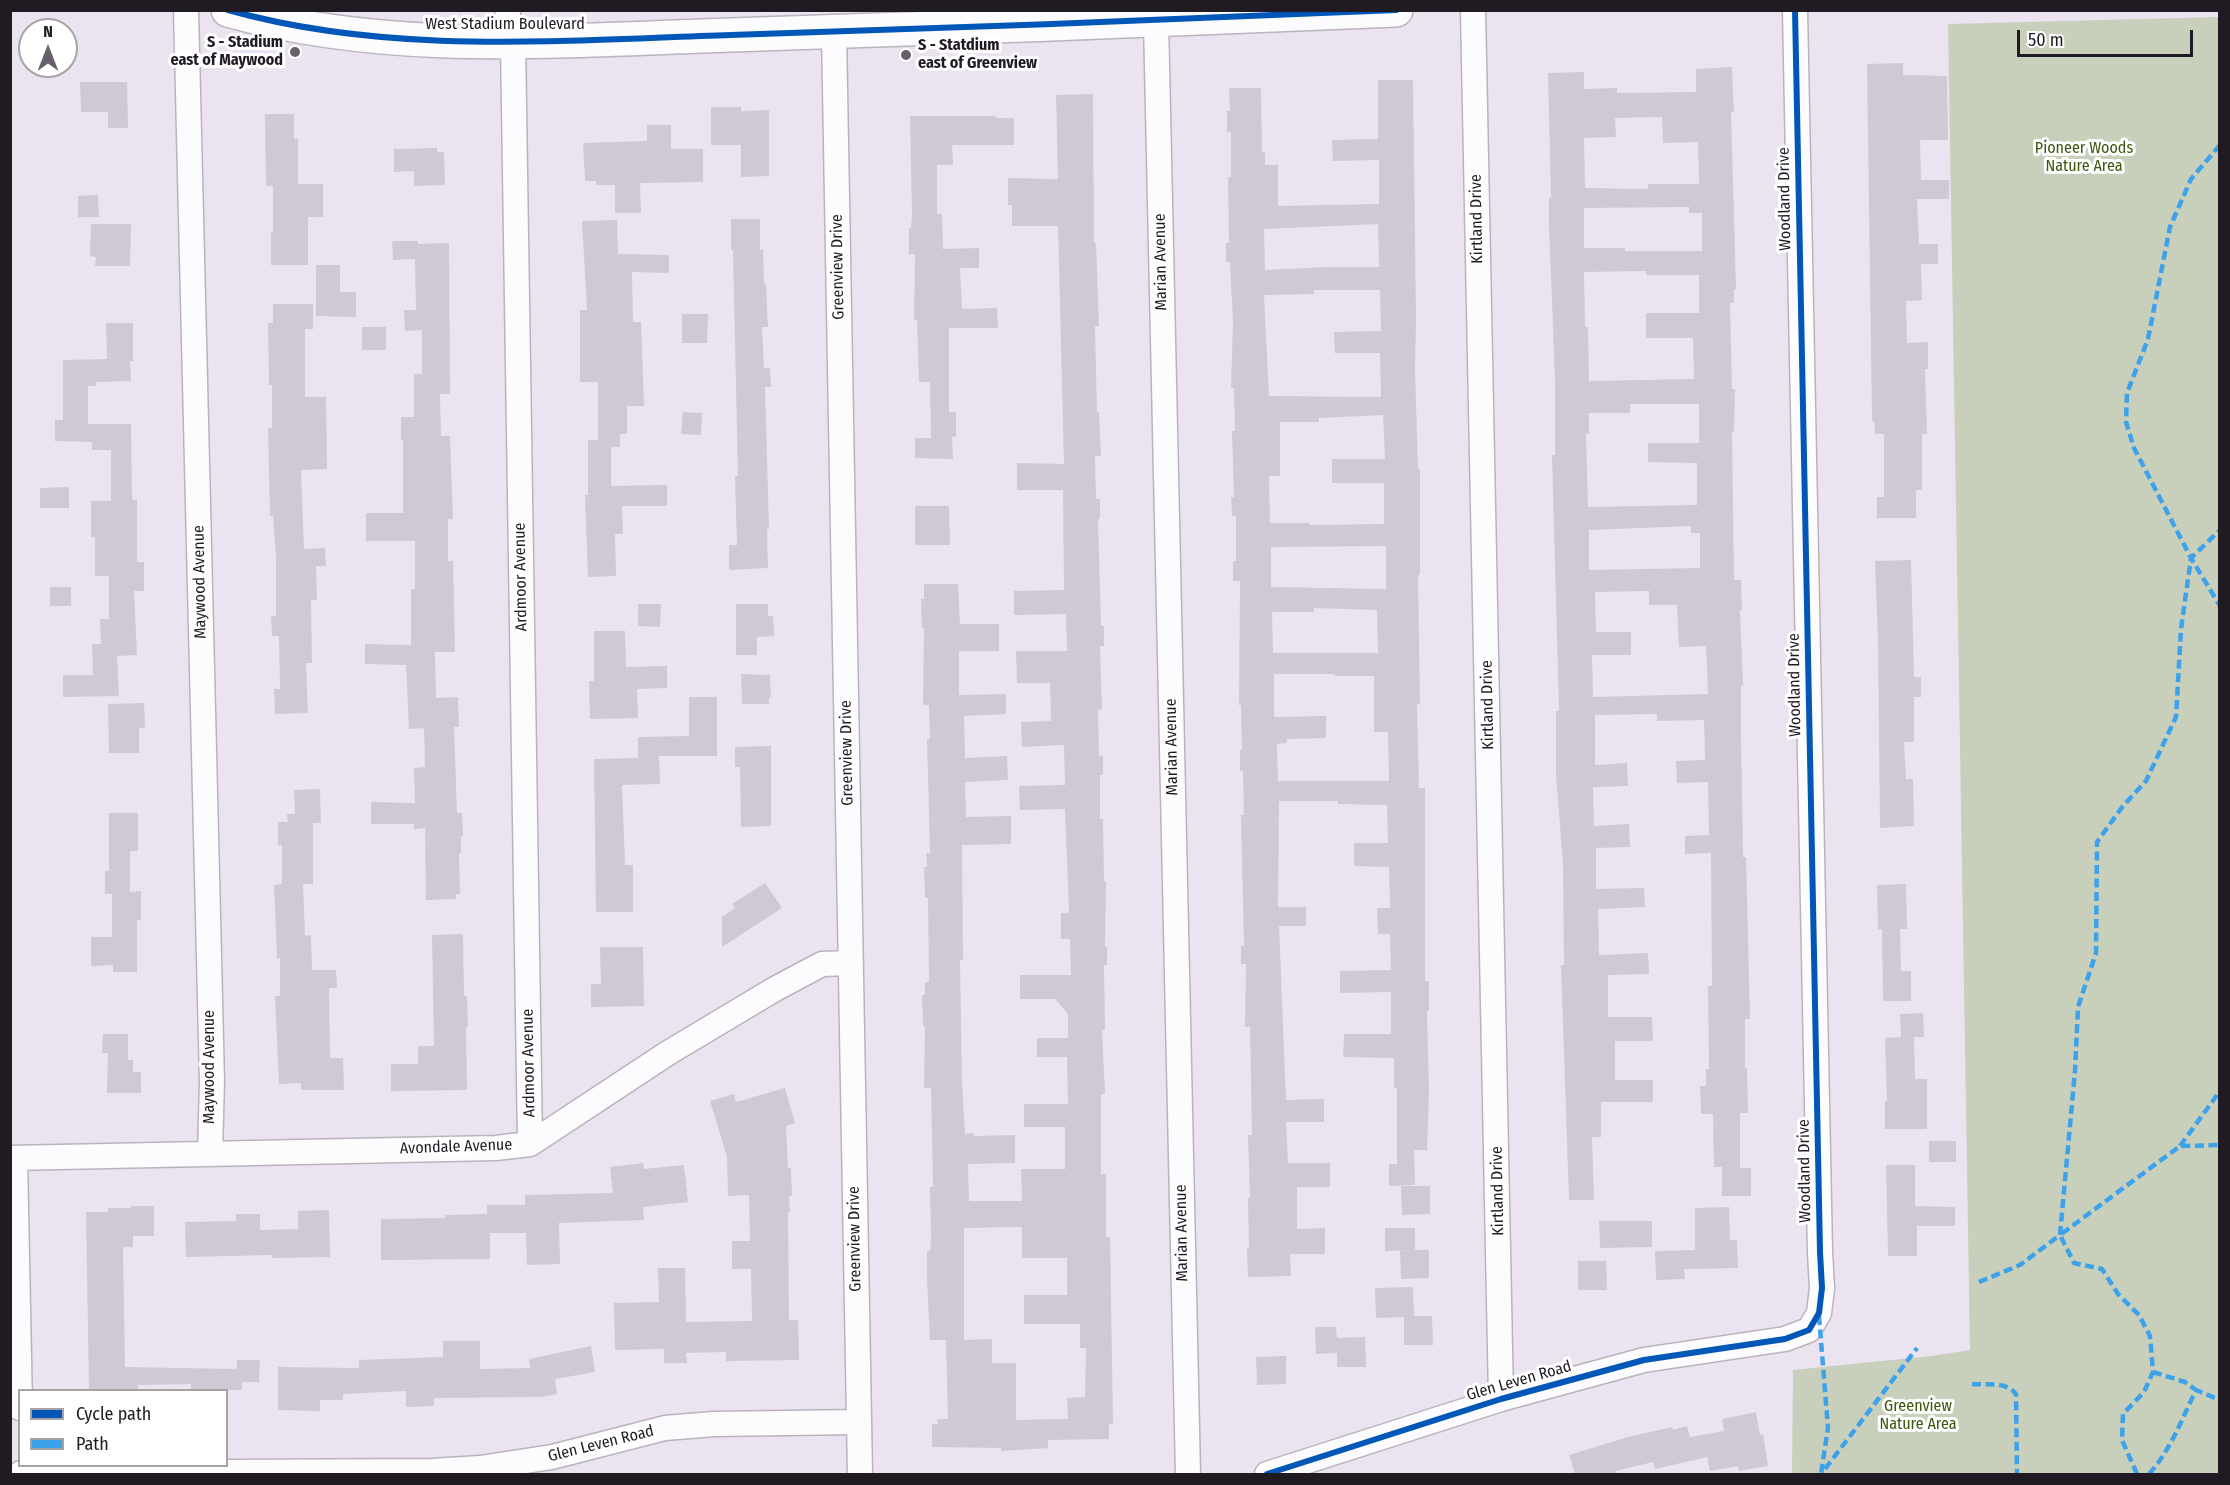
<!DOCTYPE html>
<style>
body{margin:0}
#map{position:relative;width:2230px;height:1485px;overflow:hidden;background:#ece3f0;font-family:"Fira Sans Condensed",sans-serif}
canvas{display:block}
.frame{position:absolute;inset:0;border:12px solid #201a23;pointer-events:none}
.legend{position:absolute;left:18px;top:1389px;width:210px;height:78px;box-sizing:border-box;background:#fff;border:2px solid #a6a3a7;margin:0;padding:8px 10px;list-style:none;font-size:18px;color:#201a23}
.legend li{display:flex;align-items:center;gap:12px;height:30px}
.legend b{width:30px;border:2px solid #a6a3a7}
.north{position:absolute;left:18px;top:18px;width:60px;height:60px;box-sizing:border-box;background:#fff;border:2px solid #a6a3a7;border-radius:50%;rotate:0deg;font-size:16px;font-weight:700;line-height:24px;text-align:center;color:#201a23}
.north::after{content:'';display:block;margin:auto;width:21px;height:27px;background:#67606b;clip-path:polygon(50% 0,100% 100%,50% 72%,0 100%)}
.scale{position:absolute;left:2017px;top:30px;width:176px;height:27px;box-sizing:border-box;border:3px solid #201a23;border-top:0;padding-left:8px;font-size:18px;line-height:21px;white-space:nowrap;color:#201a23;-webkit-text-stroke:4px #fff;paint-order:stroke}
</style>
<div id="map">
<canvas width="2230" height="1485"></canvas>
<div class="frame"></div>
<ul class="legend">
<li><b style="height:8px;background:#0057b8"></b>Cycle path</li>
<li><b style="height:8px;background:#3da2ea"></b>Path</li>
</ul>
<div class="north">N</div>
<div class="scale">50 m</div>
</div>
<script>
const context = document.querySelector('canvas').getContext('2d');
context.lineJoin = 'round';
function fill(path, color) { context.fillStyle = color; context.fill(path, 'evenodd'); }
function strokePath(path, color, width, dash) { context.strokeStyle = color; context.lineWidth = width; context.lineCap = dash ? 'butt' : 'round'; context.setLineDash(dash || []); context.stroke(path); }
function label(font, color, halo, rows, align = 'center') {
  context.font = font + ' "Fira Sans Condensed",sans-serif'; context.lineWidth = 6; context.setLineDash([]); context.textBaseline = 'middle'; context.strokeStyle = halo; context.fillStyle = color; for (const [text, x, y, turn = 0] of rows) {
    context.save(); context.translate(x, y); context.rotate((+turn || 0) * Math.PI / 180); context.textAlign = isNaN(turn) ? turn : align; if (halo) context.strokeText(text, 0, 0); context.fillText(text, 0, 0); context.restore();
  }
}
const green = new Path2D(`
 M2219,17V1474H1792L1793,1370L1931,1356L1970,1350L1948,24Z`);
const building = new Path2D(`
 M1903,63V75L1947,76L1948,140H1920L1921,180H1949V199H1917L1919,244H1938V264H1921L1922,300L1906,301L1907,343L1928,342V369H1925L1927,434H1922V490H1916V518H1877V497H1884V434H1875L1874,421H1872L1867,64Z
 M1732,67L1734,112H1731L1736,289H1734V303H1730L1732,389H1735L1734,432H1732L1734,580H1741L1742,610H1740L1743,686H1741V736L1743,857H1746L1750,1019H1745V1068H1747L1748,1113H1740V1168H1751V1196H1722V1167H1714L1713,1114H1701L1700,1086H1706V1069H1709L1708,986H1712L1711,853L1685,854V836L1709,835L1708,782L1677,783L1676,761L1705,760L1704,720L1657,721V714L1595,715V765L1627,763L1628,786L1593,787L1594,826L1629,824L1630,847L1596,848V889L1644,888L1645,907L1598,909L1599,955L1648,953L1649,974L1608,975V1017H1652L1653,1041H1615V1080H1653V1102H1601V1137H1592L1594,1200H1569L1561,965H1564L1563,865L1556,774V711H1559L1552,455H1555V379L1549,226V198H1551L1548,73L1584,72V89L1617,88V93L1696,92V69ZM1662,117L1663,143L1698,142L1699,184H1648V189L1585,188L1584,138L1616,137L1615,118ZM1689,207V213H1702V251H1625V248H1584V208ZM1646,271V275H1699V313H1646V338H1693L1694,379L1589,381L1588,327H1585L1584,272ZM1630,404H1699V443H1648V462L1697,463V505L1588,507L1586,434H1589V413H1630ZM1691,526V533H1700V568L1589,570V530ZM1649,591V605H1677L1679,647L1706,646L1708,694L1593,697L1592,655H1631V632H1596L1595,592Z
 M1378,80H1413L1416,320L1415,370L1418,469H1420V575H1418L1420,704H1417L1419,788H1425V981H1429V1011H1427L1429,1093L1427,1150H1414L1415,1185L1389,1186V1164H1397V1088H1394V1058L1343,1057L1344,1034H1391V992L1340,993V971L1391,970L1390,934H1378L1377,908H1390L1389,867L1354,866V843H1388L1387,805L1338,804V801H1279L1278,907H1306V926H1279L1286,1100L1324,1099V1122H1286L1288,1163H1330V1187H1297V1229L1325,1228V1254H1290L1291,1276L1248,1277L1247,1248H1249L1248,1198H1250L1248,1135H1252L1250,1027H1245L1246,964H1241V946H1244L1241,815H1244L1243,771H1240V750H1242L1241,705H1239L1240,581H1233V561H1236V516H1232L1231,497H1234L1232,431H1235L1234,388H1231L1233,322L1230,262H1226V243H1229L1228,177H1231V132H1227V111H1230L1229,88H1261L1262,152H1265V165H1278V206L1379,204V160L1333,161L1332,140L1378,139ZM1378,224L1379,267H1328L1265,270L1264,229ZM1314,290H1380L1381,331L1334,332L1335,353H1380L1381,397L1269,396L1264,295L1314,294ZM1383,415L1385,459H1332V483H1384V524L1309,525V523H1270L1269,476H1280V422H1319V418ZM1386,546V589L1271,587V547ZM1314,608L1377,610L1378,653H1273L1272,612H1314ZM1274,674H1335V676H1374V732H1388L1389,781H1278L1277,744L1287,743V739L1326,738V716L1274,717Z
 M80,82H127L128,128H108V112H81Z
 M1093,94L1094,243H1096L1099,326H1095L1097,412H1099L1101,456H1095L1096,499H1100V519H1098L1101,626H1104V646H1100L1102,709L1098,710L1099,756H1103V775H1100V819H1103L1104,881H1106L1105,947H1107V965H1104L1105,1030H1102L1105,1094H1101V1174H1106V1237H1110L1113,1424H1109V1439L1048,1440V1448L1001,1451V1448L932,1447V1424H938L937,1419H948L946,1340H930L927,1280V1251H930L931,1237L930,1187H933L931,1088H924L925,1026H923L922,995H925V982H929L928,898H925L924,867H927L926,853H930L927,739H930L929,705H923L924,628H922L921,599H924V584H958L960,624H999V651H959V695L1006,694V714L964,716L965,758L1007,756L1008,780L965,782L966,817L1011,816V844L962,845L963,960H960L962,1083L965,1134L974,1133V1136L1015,1135V1163L968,1164L969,1201H1022L1021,1169H1065V1127H1024V1104H1068L1067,1057H1037V1038H1068V1014L1055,999H1020V975H1071L1070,939H1061V913H1069L1065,809L1020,810L1019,786L1065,785L1064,745L1022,747L1021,722L1051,721L1050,683H1017L1016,651H1067L1066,614L1014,615V591L1064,590L1063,490H1017V463L1064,464L1058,226H1012V205H1008V178L1058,179L1056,95ZM1022,1227V1258H1067V1295H1024V1324H1080V1348H1086L1085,1397L1067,1398L1068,1419L1016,1420V1363H992V1339L964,1340V1228Z
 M711,107H741V111L769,110V176L741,177V145H711Z
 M265,114H294V139H298V184H323V217H308V265H271V232H273V186H266Z
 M910,116H996V118H1014V145H952L953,165H937V214H942L943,249L979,248V268H960L962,309L997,308L998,328H949V412H956V436L952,437L953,459L915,458V438H931L930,382H919L917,320H914L915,254H909V228H911L912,215Z
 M647,125H671V149H703V182L640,183L641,213H615V185H597L596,181H585L583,143L647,141Z
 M437,148V152H444L445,185L414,186V171L394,172V149Z
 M98,195L99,217H78V196Z
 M731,219H760V250H763L764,284L766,283L768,327H762L764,368H770L771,387H765L769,529H767L768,568L729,570V545H737L735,476H738L733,250H731Z
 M617,220L618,254L669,255V273L632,272L633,322H641L644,406H627V434H620V447H611V486L667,485V506H622L623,534H615L616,576L588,577L585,495H588V440H598V382H580V310H587L582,221Z
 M91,224H131L130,266H95L96,257L90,256Z
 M392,241H418V244L449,243L450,394H440L441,436H450L453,519H448V561H453L455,652H435L436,698L458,697L459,727H454L457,813H462L463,836H461V853H459L460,894H456V899L426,900L425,828L414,829V824H371V802L415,803L414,768L425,767L424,728L409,729L406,665L365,664V644L411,645V589H415V541H366V513H403V440H401V417H414V374H422V330L405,331L404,310H416L415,259L393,260Z
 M316,265H340V292H356V317L316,316Z
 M273,304H313V329H305V397H326L327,469L301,470L304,549L325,548L326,566H316L317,600H311L312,663H306L308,713L275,714L274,689H280L279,636H272L271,616H276V557L273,516H270L268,428H272V385H269L268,323H273Z
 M682,314H708L707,343H682Z
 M106,323H133V361H130L131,381L96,382V386H88V424H131L132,496L133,500H137V562H144V591H134L137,655L117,656L119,696L63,697V675H93L92,644H101L100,619H109V576H95V537H91V501H111V450H92V442L55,441V420H63V360L107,359Z
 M362,327H386V350H362Z
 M683,412L702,413L701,435L681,434Z
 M69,487V508H40V488Z
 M915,506H949L950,545H915Z
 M1911,560L1914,677H1921V697H1914V742H1904L1906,779H1913L1914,826L1880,828L1878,640L1875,561Z
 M50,587H71V606H50Z
 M638,604H661L660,627L638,626Z
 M736,604H768V616H773L774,636L757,637V655H736Z
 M594,631H625L626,667L667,666V688L637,689L638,718L590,719L589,681H594Z
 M741,674L770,675L771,697H769V704H742Z
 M689,697H717V756H659L660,784L622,785L625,865H633V912H596L594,759L638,758V737L689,736Z
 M144,703L145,728H139V753H109L108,704Z
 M771,746V826L741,827L740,767H735V747Z
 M320,789L321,823H313V884H303L305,936L311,935L312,970H336L337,988H329L330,1058H343L344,1090H301V1083L279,1084L275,996H280V958H277L274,885L282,884V845H278V822H288L287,814H295L294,790Z
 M109,813H138V851H130V892L141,891V920H137V972H113V965L91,966V937H112V894H105V871H109Z
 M765,883L782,908L722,947V917L735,908L732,904Z
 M1906,884L1907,929H1900L1901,971H1911V1001H1883L1882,929H1878L1877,885Z
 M463,934L464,996H467L468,1027H466L467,1090L391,1091V1064H418V1046H434L432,935Z
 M600,947H643L644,1006L591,1007V984H601Z
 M1923,1013L1924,1037H1914L1915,1079H1927V1129H1885V1101H1887L1885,1038L1901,1037L1900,1014Z
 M103,1034H128V1060H133V1072H141V1093H107L108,1053H102Z
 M785,1088L795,1123L786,1126L788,1168H791L792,1196H789L790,1212H788L789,1320H798L799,1360L726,1361V1352L686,1353L687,1363H664V1349L615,1350L614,1303L659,1302L658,1268H685L686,1322L752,1321L751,1269H732V1241H750L749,1195L728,1196L727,1157L710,1101L734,1094L736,1102Z
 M1929,1141H1956V1162H1929Z
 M643,1163L644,1169L684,1165L688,1202L643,1207L644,1220L559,1223L560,1264L527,1265L526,1233H490V1259L381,1260V1219L445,1218V1215L487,1214V1205H525V1195L613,1193L610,1167Z
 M1886,1165H1915V1206L1955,1207V1226H1917V1256H1888Z
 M1401,1186H1430V1214L1402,1215Z
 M131,1206H154V1236H133V1247H123L125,1367L237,1369V1360H260L259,1382H242V1390H191V1384L138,1385V1390H89L86,1212H108V1208H131Z
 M1729,1207L1730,1240H1737L1738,1268L1684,1269L1685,1279L1656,1280L1655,1251L1695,1250V1208Z
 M329,1210L330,1257L272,1258V1255L186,1257L185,1222L236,1221V1214H260V1230L298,1229V1211Z
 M1599,1221H1652V1247L1600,1248Z
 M1385,1228H1415V1250L1385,1251Z
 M1400,1250H1429V1278L1401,1279Z
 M1578,1261H1606L1607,1290H1578Z
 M1413,1287L1414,1316H1432L1433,1345H1404V1317L1376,1318L1375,1288Z
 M1315,1327H1336L1337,1338L1365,1337L1366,1367H1337V1353L1316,1354Z
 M443,1341H480V1369L530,1368L529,1359L591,1346L595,1372L555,1379L557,1394L541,1397L434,1398V1406L406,1407V1391L343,1394V1400H320V1411L278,1410V1367L359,1368V1360L443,1357Z
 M1286,1356V1384L1257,1385L1256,1357Z
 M1756,1412L1760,1435L1763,1434L1768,1466L1739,1471L1738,1466L1710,1471L1707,1457L1655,1469L1653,1462L1616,1471L1617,1474H1575L1569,1455L1628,1437L1672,1427L1673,1430L1687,1426L1690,1437L1724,1431L1722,1419Z`);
const street = new Path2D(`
 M186,10L212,1081L210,1153
 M507,10L513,41L530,1144
 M1473,10L1501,1399
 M1156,20L1188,1474
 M834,32L860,1474
 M10,1158L496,1148L530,1144L668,1053L775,989L822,964L851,963
 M15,1158L20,1408
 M21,1473L432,1471L480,1468L552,1457L665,1428L714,1424L858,1422
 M1267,1474L1501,1399L1644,1360L1785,1339L1809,1330L1819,1313L1822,1288L1820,1252L1795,10`);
const secondary = new Path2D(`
 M228,10C391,56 565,40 731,35C953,28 1174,20 1396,10`);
const quiet = new Path2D(`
 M2220,145L2191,179L2170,227L2148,339L2127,393L2126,422L2134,448L2191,558L2220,606
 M2180,1146L2220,1091
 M1979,1282L2020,1265L2060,1235L2075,1071L2078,1007L2096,953L2097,842L2123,806L2146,781L2176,717L2181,629L2191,558L2220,530
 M1819,1316L1828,1428L1821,1474
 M2153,1372L2185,1382L2196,1390
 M1972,1384C1987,1385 2006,1381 2016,1394L2017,1474
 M1825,1469L1917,1348
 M2137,1474L2122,1440L2123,1414L2144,1392L2153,1372L2150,1336L2139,1315L2118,1294L2102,1269L2074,1263L2060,1235L2180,1146L2220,1145
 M2149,1474C2170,1451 2182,1419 2196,1390L2220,1400`);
const cycleway = new Path2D(`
 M228,10C391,56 565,40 731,35C953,28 1174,20 1396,10
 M1267,1474L1501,1399L1644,1360L1785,1339L1809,1330L1819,1313L1822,1288L1820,1252L1795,10`);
const markers = [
 [295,52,6,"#67606b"],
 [906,55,6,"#67606b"]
];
const streetNames = [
 ["West Stadium Boulevard",505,25],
 ["Woodland Drive",1785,199,-91],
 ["Kirtland Drive",1477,219,-91],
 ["Marian Avenue",1161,262,-91],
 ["Greenview Drive",838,267,-91],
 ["Ardmoor Avenue",521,577,-91],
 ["Maywood Avenue",200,582,-91],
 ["Woodland Drive",1795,685,-91],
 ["Kirtland Drive",1488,705,-91],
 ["Marian Avenue",1172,747,-91],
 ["Greenview Drive",847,753,-91],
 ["Ardmoor Avenue",529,1063,-91],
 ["Maywood Avenue",210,1067,-90],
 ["Avondale Avenue",456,1147,-2],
 ["Woodland Drive",1805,1171,-91],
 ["Kirtland Drive",1498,1191,-91],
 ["Marian Avenue",1182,1233,-91],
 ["Greenview Drive",855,1239,-91],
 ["Glen Leven Road",1519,1381,-16],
 ["Glen Leven Road",601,1444,-14]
];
const poiNames = [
 ["S - Stadium",283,43],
 ["east of Maywood",283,61],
 ["S - Statdium",918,46,"left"],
 ["east of Greenview",918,64,"left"]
];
const parkNames = [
 ["Pioneer Woods",2084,149],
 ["Nature Area",2084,167],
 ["Greenview",1918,1407],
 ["Nature Area",1918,1425]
];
fill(green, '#c8d0bc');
fill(building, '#cfc9d4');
strokePath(street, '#bab3bd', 27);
strokePath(secondary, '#bab3bd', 36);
strokePath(street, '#fcfbfd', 24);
strokePath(secondary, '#fcfbfd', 33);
strokePath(quiet, '#3da2ea', 4.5, [9, 4.5]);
strokePath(cycleway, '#0057b8', 6);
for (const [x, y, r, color] of markers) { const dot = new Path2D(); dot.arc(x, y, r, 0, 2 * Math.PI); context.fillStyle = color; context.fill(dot); strokePath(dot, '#fff', 2); }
label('16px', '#201a23', '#fff', streetNames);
label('bold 16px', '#201a23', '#fff', poiNames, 'right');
label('16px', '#3c560c', '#fff', parkNames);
</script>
